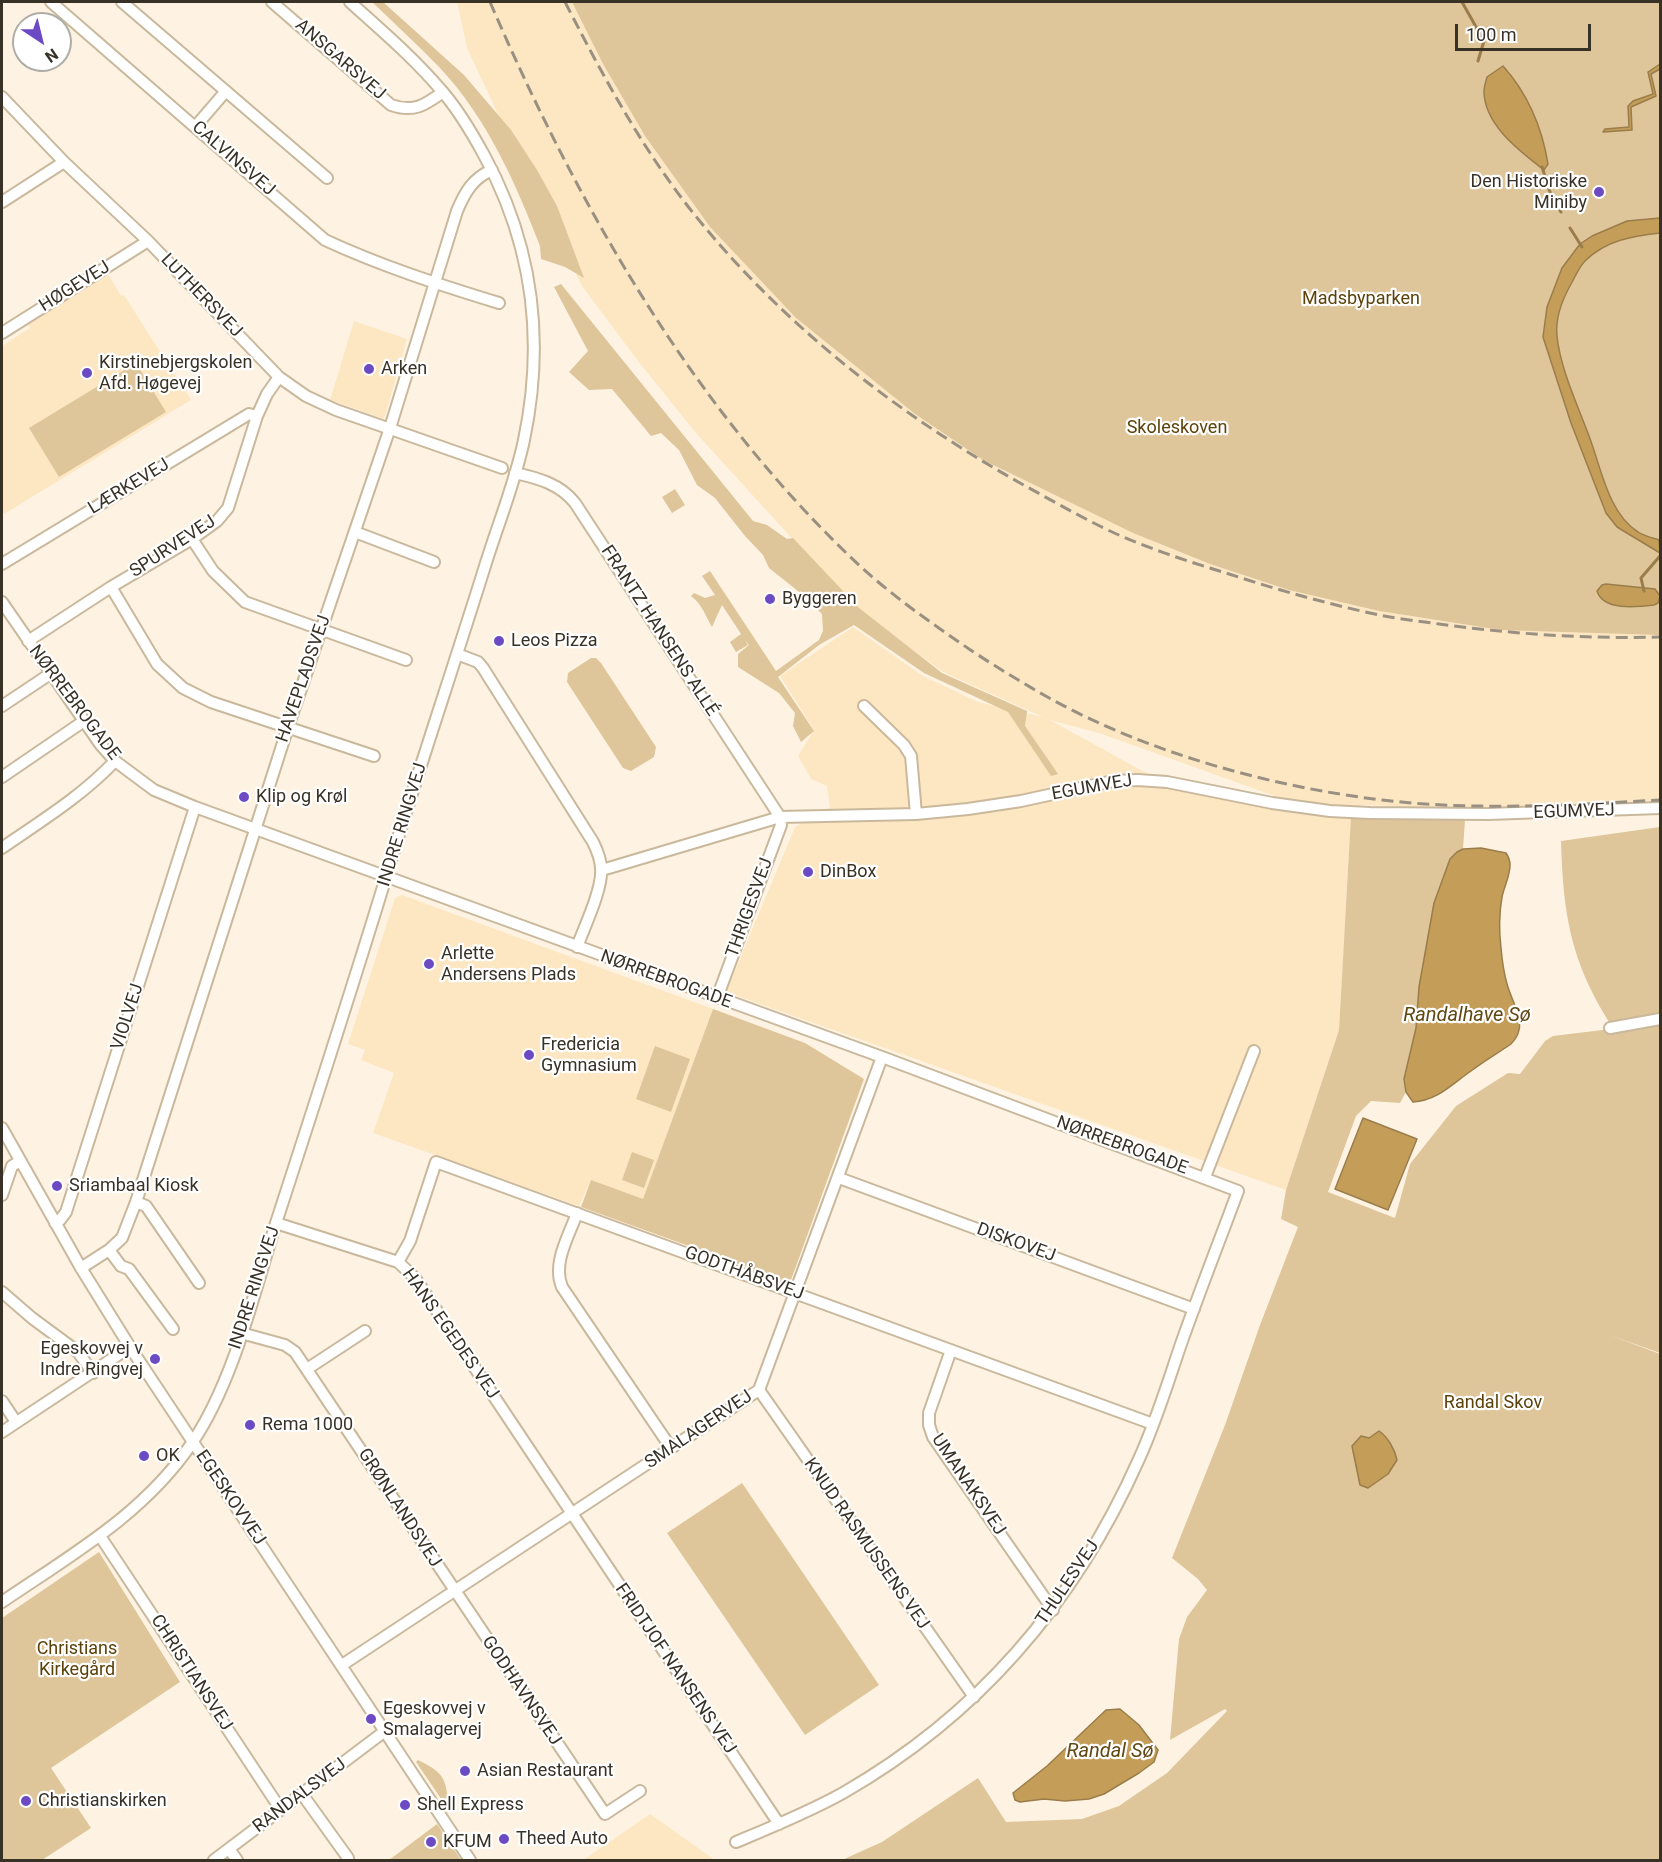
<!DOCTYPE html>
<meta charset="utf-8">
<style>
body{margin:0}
#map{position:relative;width:1662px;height:1862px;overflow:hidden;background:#fef3e2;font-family:Roboto,sans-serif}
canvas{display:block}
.frame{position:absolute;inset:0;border:3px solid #383126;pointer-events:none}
.north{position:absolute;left:12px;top:12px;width:60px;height:60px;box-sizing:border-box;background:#fff;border:2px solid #afada8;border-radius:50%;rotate:145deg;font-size:16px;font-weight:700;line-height:24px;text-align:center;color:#383126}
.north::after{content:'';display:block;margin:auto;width:21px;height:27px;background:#6b4ac3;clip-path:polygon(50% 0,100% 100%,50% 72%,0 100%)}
.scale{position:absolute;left:1455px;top:24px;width:136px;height:27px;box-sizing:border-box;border:3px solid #383126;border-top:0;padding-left:8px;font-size:18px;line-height:21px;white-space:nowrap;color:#383126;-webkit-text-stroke:4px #fff;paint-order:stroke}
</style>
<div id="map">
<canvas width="1662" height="1862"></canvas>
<div class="frame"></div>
<div class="north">N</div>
<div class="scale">100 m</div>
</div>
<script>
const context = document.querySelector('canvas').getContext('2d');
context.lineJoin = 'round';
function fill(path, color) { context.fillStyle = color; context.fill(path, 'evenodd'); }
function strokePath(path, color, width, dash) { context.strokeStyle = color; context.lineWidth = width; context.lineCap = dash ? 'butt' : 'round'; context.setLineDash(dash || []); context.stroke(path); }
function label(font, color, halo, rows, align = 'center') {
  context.font = font + ' Roboto,sans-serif'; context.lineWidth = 4.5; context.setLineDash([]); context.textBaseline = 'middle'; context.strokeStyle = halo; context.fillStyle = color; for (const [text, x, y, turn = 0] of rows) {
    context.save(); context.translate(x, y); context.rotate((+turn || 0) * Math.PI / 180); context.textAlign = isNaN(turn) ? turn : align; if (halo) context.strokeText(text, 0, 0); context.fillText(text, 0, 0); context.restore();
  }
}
const built = new Path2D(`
 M457,2H572L603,64L645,136L710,227L796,318L915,414L983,460L1133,533L1210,564L1289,590L1379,611L1469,625L1660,629V804L1499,810L1365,805L1347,807L1351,816L1339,1030L1286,1190L726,992L795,827L830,807L827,786L811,779L798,756L814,730L780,676L853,627L923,676L978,702L1043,717L943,672L857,610L695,432L638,361L582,286L533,189L467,48ZM1050,720L1102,734L1283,799L1148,774Z
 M108,274L121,296L124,295L191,400L4,514L2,510V346L30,328L28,325Z
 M354,321L407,339L384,419L330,400Z
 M402,895L713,1009L643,1200L591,1180L579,1206L373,1133L394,1073L361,1060L365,1050L348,1044L395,898Z
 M650,1814L715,1860H583L611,1841Z`);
const green = new Path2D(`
 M372,2H383L464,75L511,130L537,170L557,206L584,278L565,267L541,259L540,246C515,182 488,120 441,69C419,46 395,24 372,2Z
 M572,2H1660V635L1501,630L1379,611L1289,590L1210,564L1133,533L983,460L915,414L796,318L710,227L645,136L603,64Z
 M561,284L753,521L767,525L787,539L793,538L859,608L942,673L1027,711L1025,726L1058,774L1051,776L1008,712L924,673L854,625L819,645L778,677L814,731L801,742L793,726L795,713L779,693L738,667V654L749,645L745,640L748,645L736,652L730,642L741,634L722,605L712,627C705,615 702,604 691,596L694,593L705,598L715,595L702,576L710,571L776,671L819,640L823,631L822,614L803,595L769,568L763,555L745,536L715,498L697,485L679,450L661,433L651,436L612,389L589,390L569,372L588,351L554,287Z
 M136,363L166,412L59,477L29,428Z
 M675,489L685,505L672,513L662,497Z
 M591,658H596L601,663L656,747L654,757L631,771L623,768L567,682L568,673Z
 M1351,816L1465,820L1463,849L1457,852L1450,859L1434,903L1419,987L1416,1028L1404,1079L1406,1092L1400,1103L1371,1101L1356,1116L1328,1192L1395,1218L1410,1164L1456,1106L1508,1073L1520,1074L1545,1041L1553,1036L1660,1023V1353L1609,1335L1660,1354V1860H842L882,1842L978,1778L1006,1822L1082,1819L1119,1806L1167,1773L1227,1711L1225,1709L1170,1740L1179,1639L1187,1617L1207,1590L1198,1579L1172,1558L1225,1425L1260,1325L1298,1227L1281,1219L1286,1190L1339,1030Z
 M1660,827V1014L1609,1022C1570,960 1563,912 1561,841Z
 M713,1009L805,1043L864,1079L791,1280L788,1282L581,1207L591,1180L643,1199Z
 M655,1046L690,1059L671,1112L636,1099Z
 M632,1152L654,1160L644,1188L622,1180Z
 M742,1483L879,1685L805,1735L667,1533Z
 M99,1552L180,1682L51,1768L91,1828L42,1860H2V1618Z
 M418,1760C446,1774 445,1778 449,1807L446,1806L416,1762Z
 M437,1824L461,1860H389Z`);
const water = new Path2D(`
 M1660,64V69L1651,74L1656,96L1631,107L1632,130L1603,132L1605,129L1629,127L1628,106L1633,101L1653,94L1648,72Z
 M1503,66C1528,94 1542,127 1548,164L1544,170C1520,151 1484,125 1484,91C1484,87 1486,81 1487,77Z
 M1660,218V233C1633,236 1606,240 1585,261C1579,267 1575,277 1571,284C1562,300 1555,317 1557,336C1560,368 1578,406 1589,436C1601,467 1608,513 1638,532C1644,536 1653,538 1659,540L1660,553L1617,527L1606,513L1571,423L1543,337L1547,307L1562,268L1580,244L1592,236L1627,221Z
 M1606,584L1655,589L1660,596L1658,603L1654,605C1637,607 1603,611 1597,591L1602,585Z
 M1481,848L1506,853C1508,856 1510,861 1510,865C1510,876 1504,887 1502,897C1499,914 1499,931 1501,948C1502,960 1504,973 1507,984C1513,1006 1530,1025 1511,1044C1498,1053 1484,1061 1471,1071C1452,1084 1437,1101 1413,1102L1406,1092L1404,1079L1416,1028L1419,987L1434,903L1450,859L1457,852L1463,849Z
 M1363,1118L1417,1139L1388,1210L1335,1189Z
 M1379,1431C1388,1437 1395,1450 1397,1460L1388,1474L1368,1488L1360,1485L1352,1446L1361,1436L1369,1438Z
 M1120,1709L1139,1725L1158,1750L1154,1762L1139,1773L1104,1794L1089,1799L1065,1801L1044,1799L1020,1802L1015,1800L1013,1793L1047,1766L1106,1710Z`);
const stream = new Path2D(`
 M1462,2L1484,41L1478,61
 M1542,167L1550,192L1561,212
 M1570,228L1582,247
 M1644,591L1641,578L1660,556`);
const minor = new Path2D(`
 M51,2L325,240C381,266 440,285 499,303
 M122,2L327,178
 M272,2L391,105C414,113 425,105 443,92
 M2,97L64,162L148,241L279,377L306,396L336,410L502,468
 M195,127L226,91
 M2,202L64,162
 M2,333L148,241
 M515,473C538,478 560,484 575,503L780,817L781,825L717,998
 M355,532L434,562
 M192,539L213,571L245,602L406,660
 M2,564L249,414L257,416
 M111,587L157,664L183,688L211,702L374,756
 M2,602L100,744L115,761L154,790L195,807L882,1057L1238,1191C1219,1242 1199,1293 1181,1344C1168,1382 1156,1422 1139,1459C1076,1601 979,1715 843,1793C809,1812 772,1827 736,1842
 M28,641L111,587L192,539L217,521L228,508L257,416L267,394L279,377
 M457,654L478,662L483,668L593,842C597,850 601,859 601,869C603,888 584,928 577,947
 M2,706L50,674
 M864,706L904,745L911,756L916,814
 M2,777L84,721
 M2,848C41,821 82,796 115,761
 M602,870L780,817L916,814L968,809L1021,801L1113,781L1138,780L1167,782L1272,803L1330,811L1370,813L1488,814L1660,808
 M1610,1028L1660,1019
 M2,1128L81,1268L130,1347L470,1860
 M1205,1177L1254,1051
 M839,1178L1194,1309
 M2,1195L12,1166L20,1161
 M136,1202L146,1206L199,1283
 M577,1213C569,1236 552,1263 562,1287L671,1448
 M55,1223L60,1220L66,1212L195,807
 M276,1223L398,1262L415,1278L779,1824
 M109,1250L121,1266L129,1269L173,1329
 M398,1262L410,1241L436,1162L1153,1424
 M81,1268L109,1250L122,1238L136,1202L288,727L390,428L457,211C465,192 473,178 492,170
 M2,1292L32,1318L78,1352L93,1373
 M241,1333L285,1345L295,1352L605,1814L640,1791
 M951,1350L929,1413V1425L933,1437L1053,1610
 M307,1369L365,1331
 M759,1390L974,1697
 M2,1401L16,1422
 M2,1432L130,1347
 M100,1536L281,1810
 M2,1602C71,1555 144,1514 192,1443C233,1383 254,1293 276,1223C316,1100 356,977 393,854C423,757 455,662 485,566C498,524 515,483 524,440C545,340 533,245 484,155C472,133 458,109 441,90C414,58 381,30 350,2
 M342,1665L759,1390L882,1057
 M302,1794L348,1858
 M229,1849L237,1860
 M214,1860L385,1731`);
const rail = new Path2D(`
 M490,2C579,208 695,412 861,567C895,598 934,625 972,651C998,668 1024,684 1051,699C1149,753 1272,787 1382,800C1475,811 1568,805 1660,800
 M565,2C603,76 642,149 694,214C783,325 896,413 1020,483C1053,501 1087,521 1121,536C1156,551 1193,563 1229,574C1278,590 1328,604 1379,615C1398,619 1419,621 1439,624C1512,634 1586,639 1660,637`);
const markers = [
 [1599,192,6,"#6b4ac3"],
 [369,369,6,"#6b4ac3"],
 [87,373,6,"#6b4ac3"],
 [770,599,6,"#6b4ac3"],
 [499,641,6,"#6b4ac3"],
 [244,797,6,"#6b4ac3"],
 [808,872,6,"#6b4ac3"],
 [429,964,6,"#6b4ac3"],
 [529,1055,6,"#6b4ac3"],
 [57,1186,6,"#6b4ac3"],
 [155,1359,6,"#6b4ac3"],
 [250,1425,6,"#6b4ac3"],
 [144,1456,6,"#6b4ac3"],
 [371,1719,6,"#6b4ac3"],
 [465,1771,6,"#6b4ac3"],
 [26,1801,6,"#6b4ac3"],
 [405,1805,6,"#6b4ac3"],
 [504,1839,6,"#6b4ac3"],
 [431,1842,6,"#6b4ac3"]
];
const streetNames = [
 ["ANSGARSVEJ",340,60,41],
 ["CALVINSVEJ",233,159,41],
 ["HØGEVEJ",75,287,-32],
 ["LUTHERSVEJ",201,296,46],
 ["LÆRKEVEJ",129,487,-31],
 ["SPURVEVEJ",173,547,-33],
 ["FRANTZ HANSENS ALLÉ",659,631,57],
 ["HAVEPLADSVEJ",304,679,-71],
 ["NØRREBROGADE",74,703,53],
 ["EGUMVEJ",1092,788,-10],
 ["EGUMVEJ",1574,812,-2],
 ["INDRE RINGVEJ",403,825,-73],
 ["THRIGESVEJ",750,908,-70],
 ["NØRREBROGADE",666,980,20],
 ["VIOLVEJ",128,1017,-72],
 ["NØRREBROGADE",1122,1146,20],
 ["DISKOVEJ",1016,1243,20],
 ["GODTHÅBSVEJ",744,1274,20],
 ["INDRE RINGVEJ",255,1288,-72],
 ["HANS EGEDES VEJ",450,1334,55],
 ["SMALAGERVEJ",699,1430,-34],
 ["UMANAKSVEJ",968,1485,56],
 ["EGESKOVVEJ",230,1498,56],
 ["GRØNLANDSVEJ",399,1508,57],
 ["KNUD RASMUSSENS VEJ",866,1544,55],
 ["THULESVEJ",1068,1583,-56],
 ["FRIDTJOF NANSENS VEJ",675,1669,56],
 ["CHRISTIANSVEJ",191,1673,57],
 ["GODHAVNSVEJ",521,1691,56],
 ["RANDALSVEJ",300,1796,-37]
];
const poiNames = [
 ["Den Historiske",1587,182,"right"],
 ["Miniby",1587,203,"right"],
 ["Kirstinebjergskolen",99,363],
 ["Afd. Høgevej",99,384],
 ["Arken",381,369],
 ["Byggeren",782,599],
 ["Leos Pizza",511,641],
 ["Klip og Krøl",256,797],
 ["DinBox",820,872],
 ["Arlette",441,954],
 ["Andersens Plads",441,975],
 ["Fredericia",541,1045],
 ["Gymnasium",541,1066],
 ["Sriambaal Kiosk",69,1186],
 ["Egeskovvej v",143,1349,"right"],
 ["Indre Ringvej",143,1370,"right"],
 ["Rema 1000",262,1425],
 ["OK",156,1456],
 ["Egeskovvej v",383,1709],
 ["Smalagervej",383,1730],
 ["Asian Restaurant",477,1771],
 ["Christianskirken",38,1801],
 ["Shell Express",417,1805],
 ["Theed Auto",516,1839],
 ["KFUM",443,1842]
];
const parkNames = [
 ["Madsbyparken",1361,299],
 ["Skoleskoven",1177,428],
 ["Randal Skov",1493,1403],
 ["Christians",77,1649],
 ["Kirkegård",77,1670]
];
const waterNames = [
 ["Randalhave Sø",1467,1016],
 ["Randal Sø",1110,1752]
];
fill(built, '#fce7c2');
fill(green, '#dec59a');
fill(water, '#c49e59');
strokePath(water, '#9a7d4a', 1.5);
strokePath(stream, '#9a7d4a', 3);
strokePath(minor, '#c9b89c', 14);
strokePath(minor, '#fff', 10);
strokePath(rail, '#999082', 3, [12, 6]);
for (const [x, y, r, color] of markers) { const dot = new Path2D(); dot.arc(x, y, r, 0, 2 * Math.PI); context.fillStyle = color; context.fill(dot); strokePath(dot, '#fff', 2); }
label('18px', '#383126', '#fff', streetNames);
label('18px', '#383126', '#fff', poiNames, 'left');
label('18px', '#5c4209', '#fff', parkNames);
label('italic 20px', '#614711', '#fff', waterNames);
</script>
